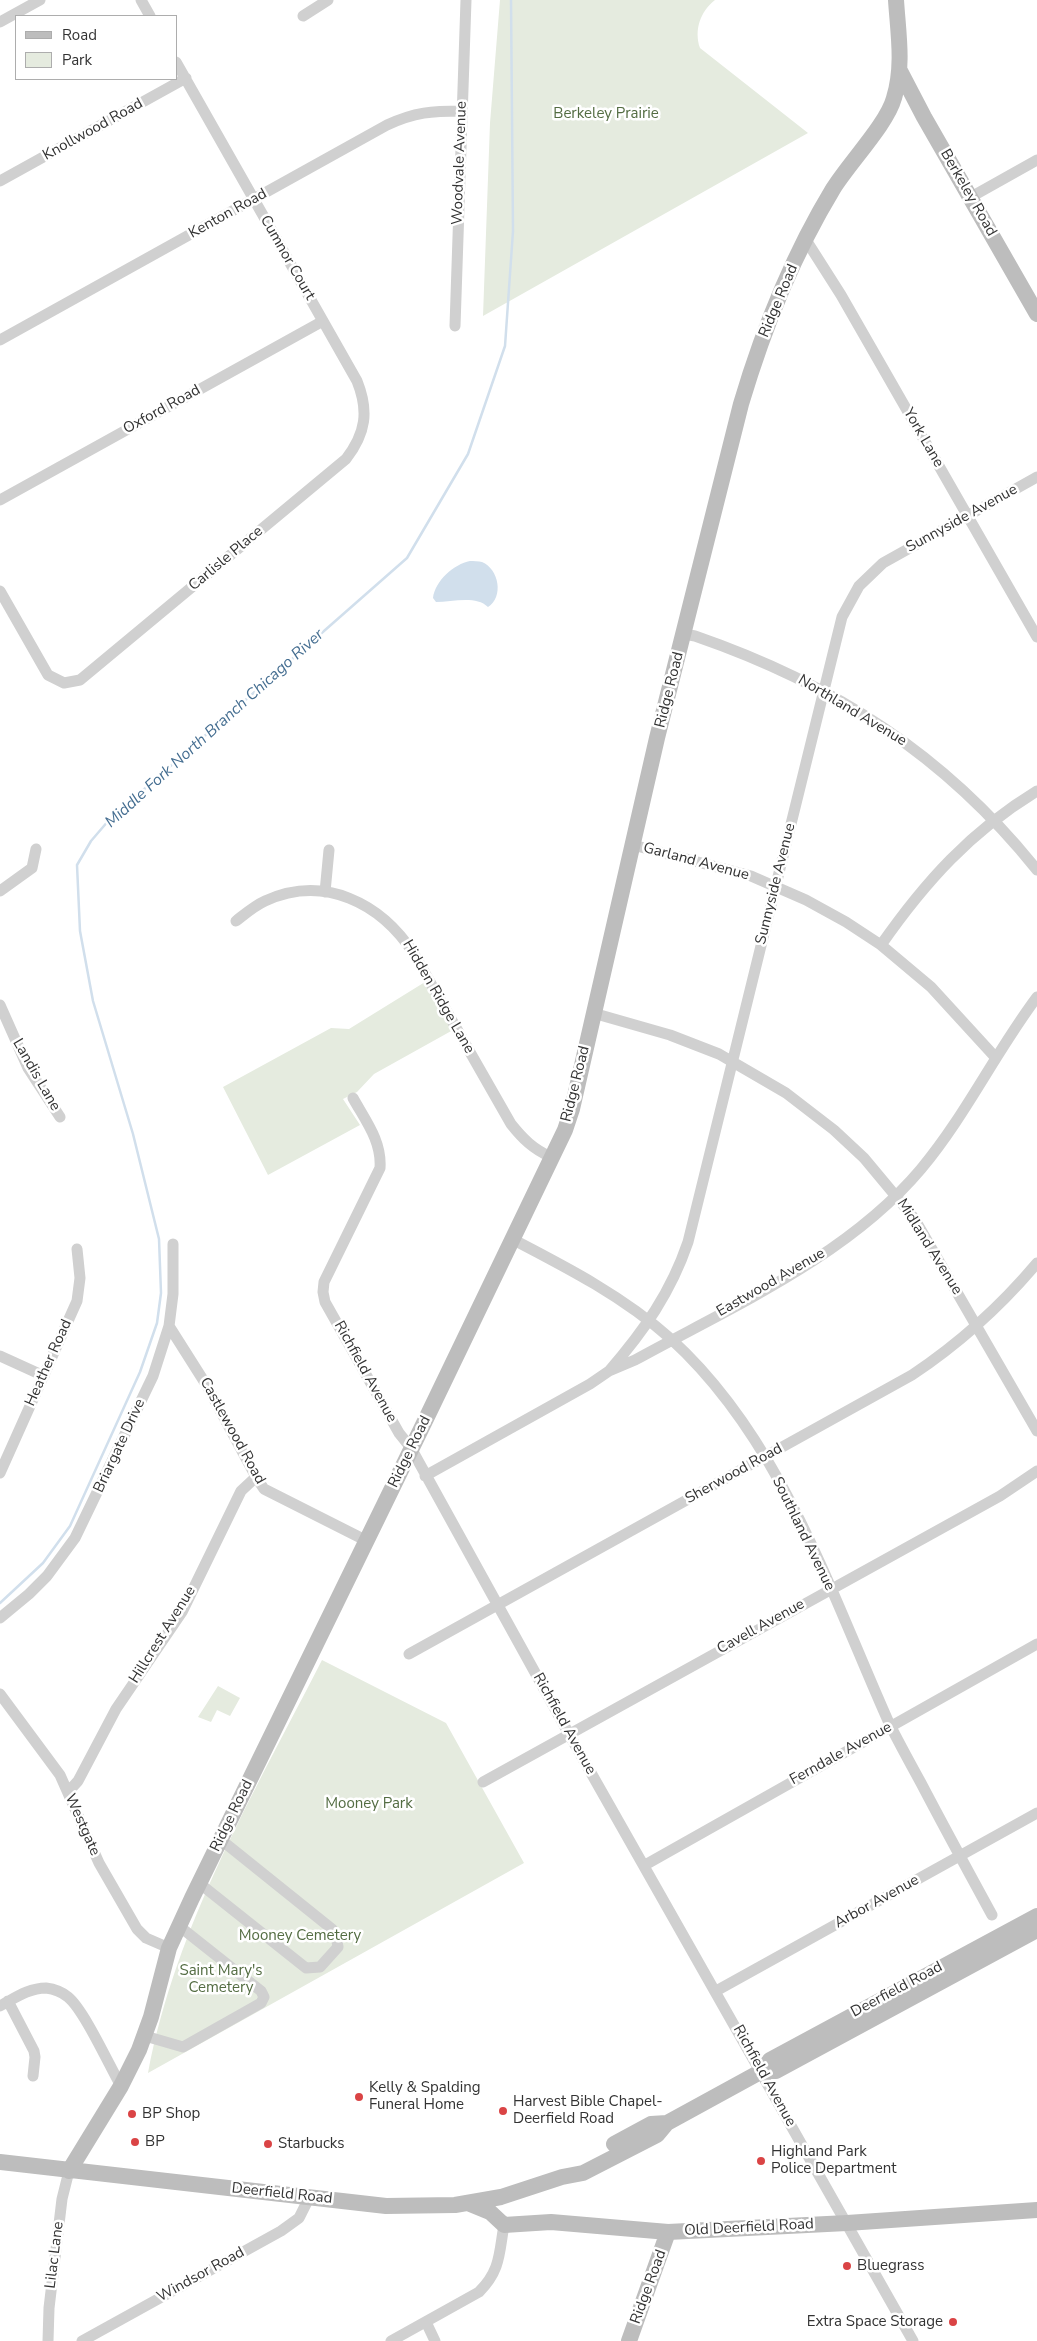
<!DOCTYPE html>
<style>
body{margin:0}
#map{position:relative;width:1037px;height:2341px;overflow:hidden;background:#fff;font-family:"Nunito Sans",sans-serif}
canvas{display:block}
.legend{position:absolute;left:15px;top:15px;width:162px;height:65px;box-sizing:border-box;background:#fff;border:1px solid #adadad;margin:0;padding:6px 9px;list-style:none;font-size:15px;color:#333}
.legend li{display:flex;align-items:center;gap:10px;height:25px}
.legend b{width:25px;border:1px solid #adadad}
</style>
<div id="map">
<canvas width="1037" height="2341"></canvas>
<ul class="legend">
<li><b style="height:6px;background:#bdbdbd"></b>Road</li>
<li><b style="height:14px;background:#e5ebdf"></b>Park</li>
</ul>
</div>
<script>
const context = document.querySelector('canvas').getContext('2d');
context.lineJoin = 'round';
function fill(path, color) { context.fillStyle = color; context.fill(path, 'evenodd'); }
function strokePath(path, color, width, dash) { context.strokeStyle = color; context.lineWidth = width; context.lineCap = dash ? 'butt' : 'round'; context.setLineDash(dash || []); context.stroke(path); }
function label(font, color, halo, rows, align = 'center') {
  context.font = font + ' "Nunito Sans",sans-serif'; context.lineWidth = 5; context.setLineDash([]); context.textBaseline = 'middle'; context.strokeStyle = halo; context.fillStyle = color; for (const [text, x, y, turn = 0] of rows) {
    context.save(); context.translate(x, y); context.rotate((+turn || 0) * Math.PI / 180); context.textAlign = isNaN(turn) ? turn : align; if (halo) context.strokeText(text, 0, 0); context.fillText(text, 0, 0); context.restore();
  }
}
const green = new Path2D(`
 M500,0H715C700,12 694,30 700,48L808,133L483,316L490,123Z
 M425,982L453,1030L374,1074L357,1092L343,1099L360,1125L268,1175L223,1087L331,1028L349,1029Z
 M322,1660L446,1723L524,1863L148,2073C176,1925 254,1793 322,1660Z
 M218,1686L240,1698L230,1716L217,1710L211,1722L198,1717Z`);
const water = new Path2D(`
 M470,561C473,561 479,561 482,562C499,569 504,597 488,607C476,595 452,602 436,602L433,598C435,581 454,564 470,561Z`);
const stream = new Path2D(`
 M0,1603L43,1563L70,1526L140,1372L157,1323L161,1293L159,1239L133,1134L93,1001L80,931L77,865L91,841L109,820L407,558L468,454L505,346L513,231L511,0`);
const street = new Path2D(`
 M141,0L150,16
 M303,16L328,0
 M0,22L40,0
 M0,181L186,78
 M971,197L1037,160
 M806,240L841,295L1037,637
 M455,326L466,0
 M0,340L387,125C415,112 432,111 462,111
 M0,500L323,321
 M0,591L48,675L64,683L80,680L346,459C366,433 369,411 357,381L176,62
 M684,634L695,636C834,684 945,755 1037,870
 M633,845L751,876L806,900L846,922L881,945L931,987L996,1058
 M0,891L32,868L36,849
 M325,892L329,850
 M236,921C245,914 254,906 265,901C324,874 381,903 414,954L511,1124C523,1139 533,1149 551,1157
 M881,945C925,882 971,831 1037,791
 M0,1005L28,1068L60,1117
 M593,1013L670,1035L719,1054L786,1093L834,1130L864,1158L914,1218L1037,1431
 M353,1098C365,1120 382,1141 380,1168L324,1282L323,1292L325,1302L399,1433L411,1448L569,1734L913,2341
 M512,1239C568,1268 624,1297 671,1339C781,1439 830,1591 889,1723C899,1743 910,1763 921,1783C944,1827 968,1871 992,1915
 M169,1326L207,1386L256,1477L264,1489L367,1541
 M0,1356L44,1376
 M609,1371C644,1331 671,1292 688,1242L842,617L859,586L883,563L1037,477
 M0,1473L77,1301L80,1278L77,1249
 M425,1476L590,1384L609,1371L635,1360C733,1306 848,1256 921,1169C966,1115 995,1053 1037,997
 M0,1618L29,1594L47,1576L75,1538L153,1376L169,1326L173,1294V1244
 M409,1654L912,1375C960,1343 1000,1307 1037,1263
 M0,1694L60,1775L99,1863L137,1929L146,1938L169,1948
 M483,1782L1000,1496L1037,1471
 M68,1792L78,1781L116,1709L182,1612L241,1491L256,1477
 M645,1865L1037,1644
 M199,1883L306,1968L320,1967L338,1947L336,1935L332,1929L220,1839
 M716,1991L1037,1813
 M8,2001L34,2051L35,2057L33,2076
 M0,2006C15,1998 29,1988 46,1988C54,1989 62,1992 68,1997C84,2010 109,2065 121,2086
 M145,2036L183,2047L261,2003L264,1997L261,1991L179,1926
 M426,2322L435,2341
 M48,2341L49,2308L62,2199L69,2171
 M82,2341L281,2231L299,2218L309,2198
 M391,2341L479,2292C501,2270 499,2253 504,2225`);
const secondary = new Path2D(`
 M900,71L924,117L1037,314
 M762,2071L770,2060L1037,1916
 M614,2144L651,2124L667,2123
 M0,2162L386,2206L455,2205L501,2197L562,2177L583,2173L657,2135L667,2123L762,2071H776L1037,1930
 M69,2171L121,2086L139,2050L151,2017L169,1948L192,1898L424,1423L565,1130L572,1109L657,738L741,404C763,330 793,255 833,189C849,163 887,124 894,98C904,66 898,32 896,0
 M468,2203L490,2212L504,2225L551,2222L668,2232L847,2223L1037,2210
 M629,2341L668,2232`);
const markers = [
 [359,2097,5,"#da4445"],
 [503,2111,5,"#da4445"],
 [132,2114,5,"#da4445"],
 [135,2142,5,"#da4445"],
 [268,2144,5,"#da4445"],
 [761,2161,5,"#da4445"],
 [847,2266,5,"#da4445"],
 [953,2322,5,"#da4445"]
];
const parkNames = [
 ["Berkeley Prairie",606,114],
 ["Mooney Park",369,1804],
 ["Mooney Cemetery",300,1936],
 ["Saint Mary's",221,1971],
 ["Cemetery",221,1988]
];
const streetNames = [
 ["Knollwood Road",93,130,-29],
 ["Woodvale Avenue",460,163,-88],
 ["Berkeley Road",968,193,60],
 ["Kenton Road",228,214,-29],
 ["Cumnor Court",287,258,60],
 ["Ridge Road",779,301,-67],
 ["Oxford Road",162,410,-29],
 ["York Lane",923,438,60],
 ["Sunnyside Avenue",962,519,-29],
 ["Carlisle Place",226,559,-40],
 ["Ridge Road",670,690,-76],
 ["Northland Avenue",852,711,31],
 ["Garland Avenue",696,862,15],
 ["Sunnyside Avenue",776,884,-76],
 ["Hidden Ridge Lane",438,997,60],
 ["Landis Lane",36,1075,60],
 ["Ridge Road",576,1084,-76],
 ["Midland Avenue",929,1247,58],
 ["Eastwood Avenue",771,1283,-30],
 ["Heather Road",49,1363,-66],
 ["Richfield Avenue",365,1372,61],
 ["Castlewood Road",232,1431,61],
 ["Briargate Drive",120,1446,-65],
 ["Ridge Road",410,1452,-64],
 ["Sherwood Road",734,1474,-29],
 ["Southland Avenue",803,1534,64],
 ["Cavell Avenue",761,1627,-29],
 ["Hillcrest Avenue",163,1635,-58],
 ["Richfield Avenue",564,1724,61],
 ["Ferndale Avenue",841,1754,-29],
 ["Ridge Road",232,1816,-64],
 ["Westgate",82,1825,66],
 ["Arbor Avenue",877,1902,-29],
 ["Deerfield Road",897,1990,-28],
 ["Richfield Avenue",764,2076,61],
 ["Deerfield Road",282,2194,6],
 ["Old Deerfield Road",749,2228,-3],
 ["Lilac Lane",55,2255,-83],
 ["Windsor Road",201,2275,-29],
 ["Ridge Road",649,2287,-70]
];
const poiNames = [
 ["Kelly & Spalding",369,2088],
 ["Funeral Home",369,2105],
 ["Harvest Bible Chapel-",513,2102],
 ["Deerfield Road",513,2119],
 ["BP Shop",142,2114],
 ["BP",145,2142],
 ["Starbucks",278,2144],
 ["Highland Park",771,2152],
 ["Police Department",771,2169],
 ["Bluegrass",857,2266],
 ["Extra Space Storage",943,2322,"right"]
];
const waterNames = [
 ["Middle Fork North Branch Chicago River",215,729,-42]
];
fill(green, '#e5ebdf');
fill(water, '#d1dfec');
strokePath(stream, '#d1dfec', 2.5);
strokePath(street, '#d0d0d0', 11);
strokePath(secondary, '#bdbdbd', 16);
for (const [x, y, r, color] of markers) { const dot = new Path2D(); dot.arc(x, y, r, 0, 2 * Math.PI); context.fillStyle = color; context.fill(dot); strokePath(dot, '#fff', 2); }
label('15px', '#536c42', '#fff', parkNames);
label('15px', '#333', '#fff', streetNames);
label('15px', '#333', '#fff', poiNames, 'left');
label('italic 16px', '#456e91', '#fff', waterNames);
</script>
